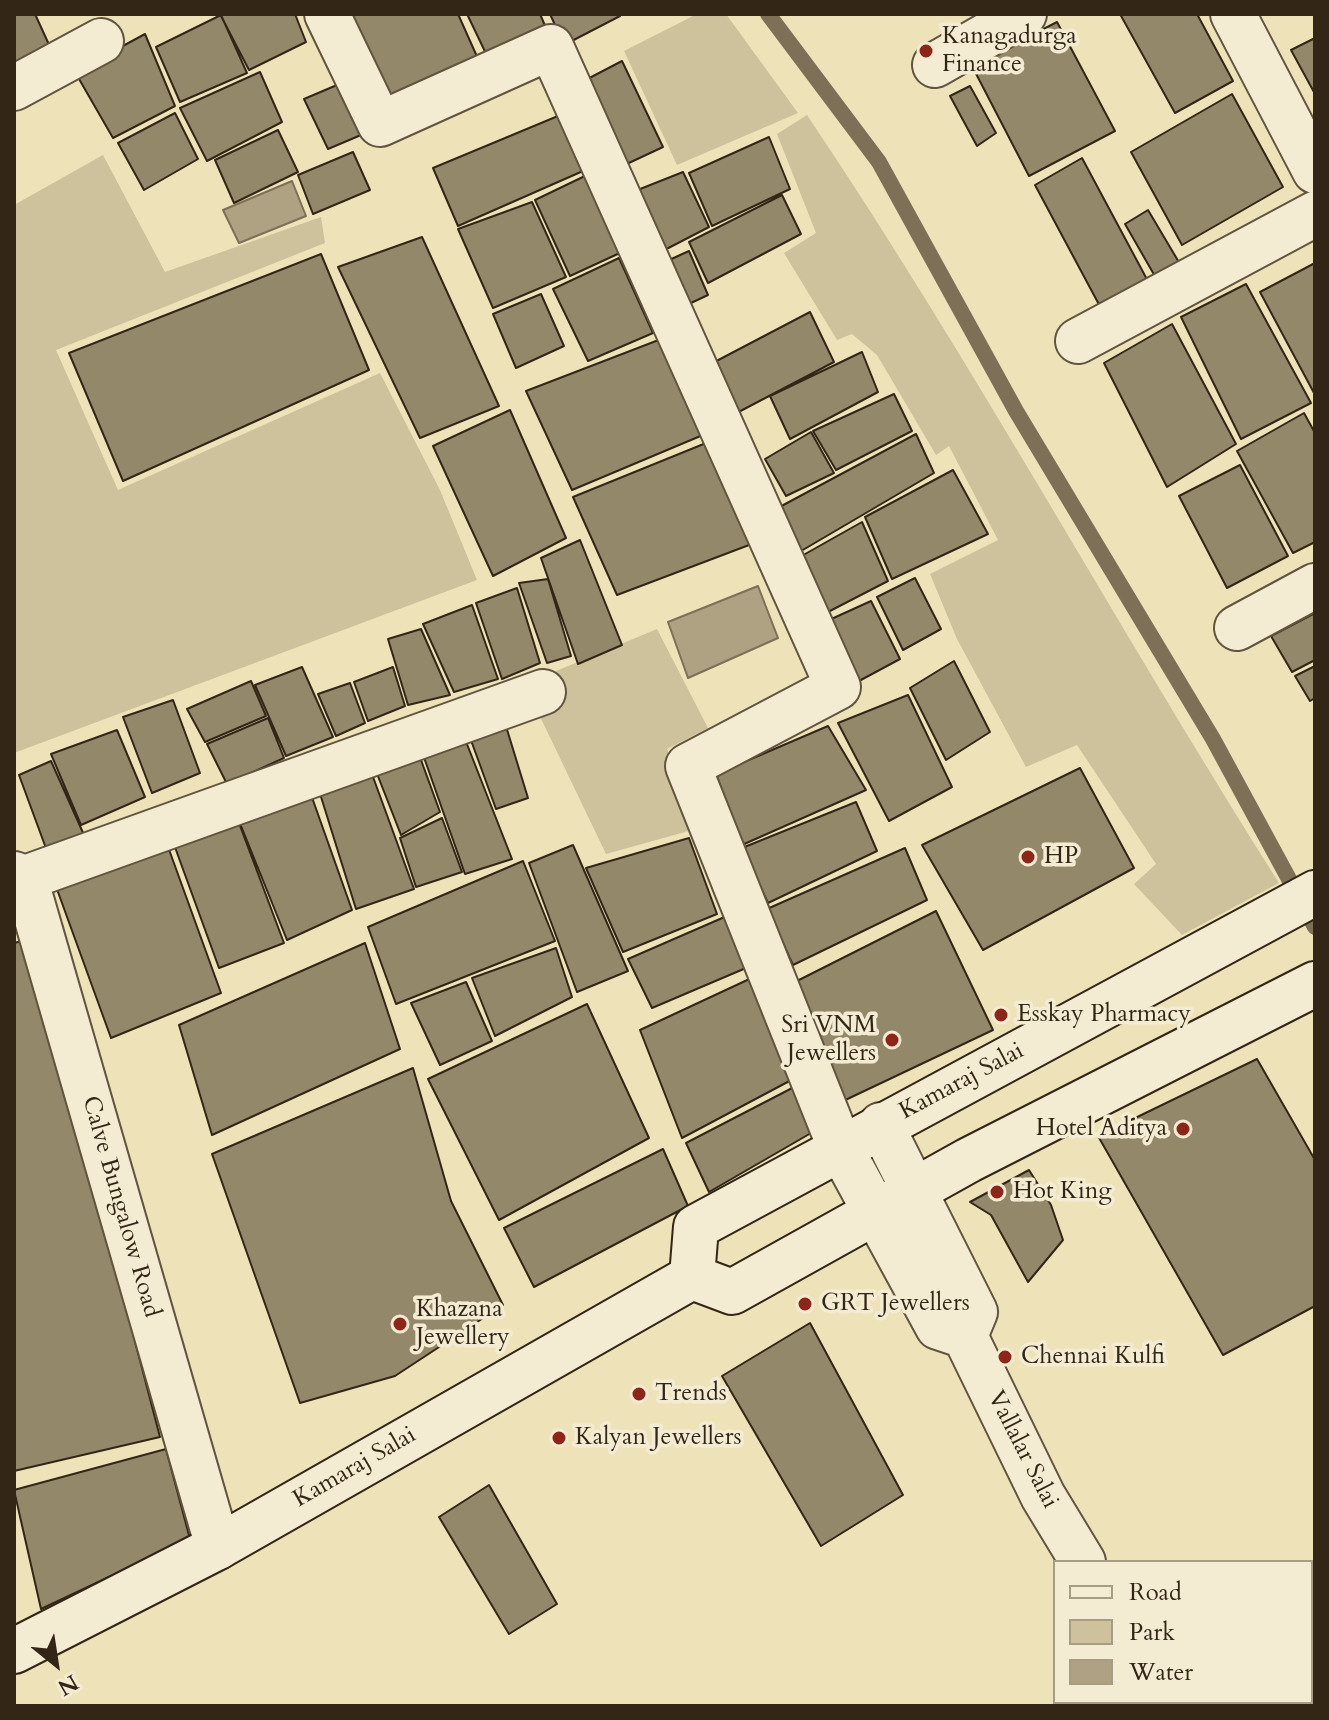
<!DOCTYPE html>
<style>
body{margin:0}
#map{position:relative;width:1329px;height:1720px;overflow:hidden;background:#eee2b9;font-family:Cardo,serif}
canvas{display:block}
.frame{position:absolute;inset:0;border:16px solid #332616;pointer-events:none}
.legend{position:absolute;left:1053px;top:1560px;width:260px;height:144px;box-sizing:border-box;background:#f4ecd2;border:2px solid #a79d87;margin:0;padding:10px 14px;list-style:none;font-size:24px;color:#332616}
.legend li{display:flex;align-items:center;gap:16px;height:40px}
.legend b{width:40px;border:2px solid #a79d87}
.north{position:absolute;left:16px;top:1624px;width:80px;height:80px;-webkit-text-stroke:6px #f4ecd2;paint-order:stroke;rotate:150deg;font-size:22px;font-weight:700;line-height:32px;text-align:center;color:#332616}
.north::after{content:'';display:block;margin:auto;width:28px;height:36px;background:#332616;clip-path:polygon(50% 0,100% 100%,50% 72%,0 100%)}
</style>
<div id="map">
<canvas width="1329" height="1720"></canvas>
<div class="frame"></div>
<ul class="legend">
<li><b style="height:10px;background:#f4ecd2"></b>Road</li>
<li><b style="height:22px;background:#cec29d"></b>Park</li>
<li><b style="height:22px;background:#aea282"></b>Water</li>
</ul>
<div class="north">N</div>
</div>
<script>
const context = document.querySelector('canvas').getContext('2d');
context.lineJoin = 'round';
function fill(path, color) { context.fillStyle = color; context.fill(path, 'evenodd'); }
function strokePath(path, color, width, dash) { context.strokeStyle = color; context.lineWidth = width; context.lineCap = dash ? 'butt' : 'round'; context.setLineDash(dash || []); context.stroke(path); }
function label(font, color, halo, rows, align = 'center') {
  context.font = font + ' Cardo,serif'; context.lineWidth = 7; context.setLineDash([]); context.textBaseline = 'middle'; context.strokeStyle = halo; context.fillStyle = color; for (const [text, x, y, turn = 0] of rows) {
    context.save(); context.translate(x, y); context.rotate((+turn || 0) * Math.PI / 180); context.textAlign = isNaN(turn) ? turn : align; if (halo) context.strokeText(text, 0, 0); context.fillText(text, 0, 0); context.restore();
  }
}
const green = new Path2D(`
 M697,14H726L798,113L677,165L624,51Z
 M807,115C975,365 1118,629 1279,883L1182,935L1134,884L1156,864L1077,745L1026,767L957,639L930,574L998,540L949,446L936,455L877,355L852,334L837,340L784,253L816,233L777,134Z
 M103,155L165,272L321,217L325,243L56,350L118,490L380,373L440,490L477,580L14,753V205Z
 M657,629L708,728L667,749L703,827L606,854L533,702L549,674Z`);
const water = new Path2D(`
 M292,181L306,216L239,243L223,210Z
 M758,586L778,638L688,678L668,622Z`);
const stream = new Path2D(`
 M768,14L879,162L1016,411L1213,739L1315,927`);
const building = new Path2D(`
 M14,14H35L51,49L14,66Z
 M220,14H295L306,42L249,70Z
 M344,14H458L483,70L389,112Z
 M467,14H540L549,35L491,64Z
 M550,14H619L620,16L564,45Z
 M1120,14H1197L1233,81L1175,113Z
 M221,15L247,73L180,102L156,47Z
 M1057,22L1115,131L1029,176L972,66Z
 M145,34L175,106L113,138L75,72Z
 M1315,38V94L1291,50Z
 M622,61L663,147L616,169L576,85Z
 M260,72L282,122L207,161L180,108Z
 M337,85L361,135L328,149L304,99Z
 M970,86L996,133L977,146L950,96Z
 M1232,94L1283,187L1182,245L1131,152Z
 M175,113L198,159L144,190L118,143Z
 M558,116L583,171L458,226L433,168Z
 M278,130L298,172L234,203L215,160Z
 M769,137L790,189L712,226L689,173Z
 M353,152L370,190L313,214L298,175Z
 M1082,158L1150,285L1103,312L1035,185Z
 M683,172L709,227L651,257L625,195Z
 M587,175L622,252L570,276L535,200Z
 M782,195L801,234L708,283L689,242Z
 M532,202L566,277L493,308L458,229Z
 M1148,210L1180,264L1156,278L1125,224Z
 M422,237L499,406L420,438L338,267Z
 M689,251L708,295L676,310L656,266Z
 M321,254L369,370L123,481L69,353Z
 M619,258L653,333L588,361L553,289Z
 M1315,263V393H1314L1260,292Z
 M1246,284L1311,403L1241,439L1181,317Z
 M541,294L564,346L516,368L493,314Z
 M810,312L834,362L729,417L705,367Z
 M1172,324L1236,444L1167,487L1104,363Z
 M669,336L710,432L572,490L526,391Z
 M862,352L878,392L790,439L770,396Z
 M894,394L912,431L836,470L813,431Z
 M510,410L566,538L493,576L433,446Z
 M1304,413L1315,433V542L1293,553L1237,451Z
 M811,432L834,473L786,496L765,459Z
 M916,434L934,473L796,554L774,510Z
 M711,441L757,542L617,595L573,497Z
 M1240,465L1288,556L1227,588L1179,496Z
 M953,470L988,534L892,579L865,517Z
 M862,522L888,581L826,613L798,558Z
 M580,540L622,645L578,664L541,558Z
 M915,578L941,629L903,650L877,597Z
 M548,579L571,656L547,663L519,583Z
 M517,588L540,663L502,679L476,603Z
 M871,601L900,659L859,681L827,621Z
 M472,605L498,679L454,692L423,624Z
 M1315,613V660L1292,672L1271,636Z
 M421,629L450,695L408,705L388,639Z
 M954,661L990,732L946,760L910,688Z
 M1315,666V698L1310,701L1295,676Z
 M302,667L333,737L286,756L255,685Z
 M393,667L405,706L368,721L354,682Z
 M251,681L266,716L205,742L187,709Z
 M350,683L365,723L336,736L318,694Z
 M908,695L952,787L889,821L838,723Z
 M173,700L200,773L152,793L123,717Z
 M268,718L284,758L227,784L207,744Z
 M505,723L528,798L496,809L468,732Z
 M828,726L866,790L742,845L716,774Z
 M117,730L145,797L81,825L51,754Z
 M463,734L512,859L465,874L420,746Z
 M417,749L440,812L401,835L374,766Z
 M51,761L84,835L47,851L19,775Z
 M369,766L414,889L356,909L317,784Z
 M1080,768L1134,868L983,950L922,845Z
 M309,789L352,910L287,940L235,811Z
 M856,802L877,851L768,903L742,848Z
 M236,815L284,943L219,968L172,839Z
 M442,818L462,872L416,887L400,838Z
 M689,838L717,914L623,952L586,868Z
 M167,844L221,993L111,1038L54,881Z
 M573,845L628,971L577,992L529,863Z
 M905,848L927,900L793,965L767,909Z
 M523,861L555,941L396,1004L368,927Z
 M936,911L993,1030L839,1103L789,985Z
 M736,912L753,965L652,1008L628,959Z
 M30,939L160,1437L14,1471V943Z
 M365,943L400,1049L212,1135L179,1025Z
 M556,948L572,997L495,1036L472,978Z
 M758,975L797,1077L682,1138L640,1030Z
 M466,982L492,1041L440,1065L411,1003Z
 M587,1004L649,1138L499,1220L428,1079Z
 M1257,1059L1315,1160V1306L1223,1355L1098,1136Z
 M413,1068L451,1201L503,1305L395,1376L300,1403L212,1154Z
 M798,1085L818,1129L709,1192L686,1143Z
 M663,1149L688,1206L534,1287L504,1228Z
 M1029,1170L1051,1205L1063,1240L1028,1282L991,1215L970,1202Z
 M810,1323L903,1495L821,1546L722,1376Z
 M166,1449L190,1539L41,1609L14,1490Z
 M489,1485L557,1604L509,1634L439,1517Z`);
const minor = new Path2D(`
 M327,14L380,124L551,47L838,687L688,766L840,1147
 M1233,14L1315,171
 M935,65L1024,14
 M14,88L101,41
 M1078,341L1315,214
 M1237,628L1315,586
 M14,874L25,878L218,1547
 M25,878L543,692`);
const tertiary = new Path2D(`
 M881,1125L975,1312L965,1336
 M840,1147L938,1327L965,1336L1043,1496L1083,1562
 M1167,1702L1169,1706`);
const secondary = new Path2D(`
 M692,1277L696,1227L1315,893
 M14,1651L218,1547L692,1277L732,1292L969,1160L1315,984`);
const markers = [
 [926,51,8,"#8f2418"],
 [1028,857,8,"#8f2418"],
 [1001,1015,8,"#8f2418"],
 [892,1040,8,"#8f2418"],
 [1183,1129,8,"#8f2418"],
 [997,1192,8,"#8f2418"],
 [805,1304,8,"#8f2418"],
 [400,1324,8,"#8f2418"],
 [1005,1357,8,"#8f2418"],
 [639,1394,8,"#8f2418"],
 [559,1438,8,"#8f2418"]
];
const poiNames = [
 ["Kanagadurga",942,37],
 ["Finance",942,65],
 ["HP",1044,857],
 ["Esskay Pharmacy",1017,1015],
 ["Sri VNM",876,1026,"right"],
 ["Jewellers",876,1054,"right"],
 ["Hotel Aditya",1167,1129,"right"],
 ["Hot King",1013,1192],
 ["GRT Jewellers",821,1304],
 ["Khazana",416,1310],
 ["Jewellery",416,1338],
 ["Chennai Kulfi",1021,1357],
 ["Trends",655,1394],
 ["Kalyan Jewellers",575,1438]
];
const streetNames = [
 ["Kamaraj Salai",962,1082,-28],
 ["Calve Bungalow Road",120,1207,74],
 ["Vallalar Salai",1022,1450,63],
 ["Kamaraj Salai",355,1468,-30]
];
fill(green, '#cec29d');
fill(water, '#aea282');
strokePath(water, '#7d7057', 2);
strokePath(stream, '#7d7057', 16);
fill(building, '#94886b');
strokePath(building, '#332616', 2);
strokePath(minor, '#62553f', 48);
strokePath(tertiary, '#62553f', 48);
strokePath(secondary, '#332616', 48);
strokePath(minor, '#f4ecd2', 44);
strokePath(tertiary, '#f4ecd2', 44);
strokePath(secondary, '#f4ecd2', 44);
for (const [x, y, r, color] of markers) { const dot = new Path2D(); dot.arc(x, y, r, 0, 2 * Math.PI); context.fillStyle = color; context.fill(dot); strokePath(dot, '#f4ecd2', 3); }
label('24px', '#332616', '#f4ecd2', poiNames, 'left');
label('24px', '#332616', '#f4ecd2', streetNames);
</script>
